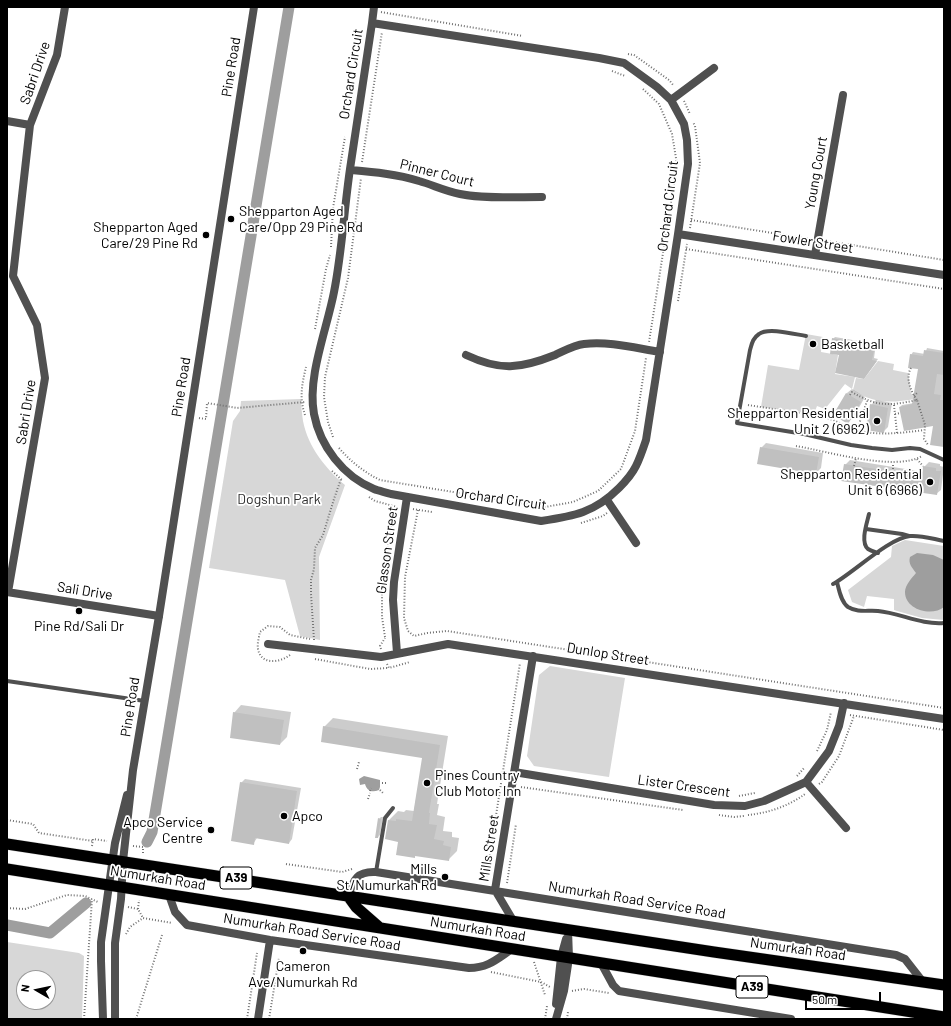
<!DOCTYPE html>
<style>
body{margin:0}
#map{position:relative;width:951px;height:1026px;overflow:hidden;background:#fff;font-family:Barlow,sans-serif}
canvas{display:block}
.frame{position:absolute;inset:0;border:8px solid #000;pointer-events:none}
.north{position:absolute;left:16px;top:970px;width:40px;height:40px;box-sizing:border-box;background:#fff;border:1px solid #999;border-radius:50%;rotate:279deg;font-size:11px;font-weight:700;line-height:16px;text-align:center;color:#000}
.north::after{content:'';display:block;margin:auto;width:14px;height:18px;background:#000;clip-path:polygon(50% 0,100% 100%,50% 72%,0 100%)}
.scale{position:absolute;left:805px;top:992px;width:76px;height:18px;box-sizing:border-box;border:2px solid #000;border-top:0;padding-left:5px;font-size:12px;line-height:14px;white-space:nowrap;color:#000;-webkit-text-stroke:3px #fff;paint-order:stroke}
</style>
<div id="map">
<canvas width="951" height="1026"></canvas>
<div class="frame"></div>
<div class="north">N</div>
<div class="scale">50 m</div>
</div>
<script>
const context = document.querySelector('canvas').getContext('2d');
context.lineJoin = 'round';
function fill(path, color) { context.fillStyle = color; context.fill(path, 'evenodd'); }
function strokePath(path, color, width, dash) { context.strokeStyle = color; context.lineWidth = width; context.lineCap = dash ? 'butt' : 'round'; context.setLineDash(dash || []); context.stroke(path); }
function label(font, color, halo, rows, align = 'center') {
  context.font = font + ' Barlow,sans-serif'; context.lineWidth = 3.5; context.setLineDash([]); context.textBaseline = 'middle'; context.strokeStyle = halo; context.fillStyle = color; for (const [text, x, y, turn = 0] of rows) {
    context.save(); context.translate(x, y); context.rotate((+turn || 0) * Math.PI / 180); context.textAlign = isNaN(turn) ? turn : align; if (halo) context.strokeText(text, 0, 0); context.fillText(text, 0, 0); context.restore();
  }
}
const green = new Path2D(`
 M806,334L823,337L821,352L838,355L835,374L855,377L852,389L845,384L825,409L817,406L814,414L761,407L768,365L799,370Z
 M878,361L894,364L893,370L908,373L911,393L915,399C891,403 874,404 853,390L856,378L864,379Z
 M301,399C301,406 302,414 303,421C308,447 326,469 345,485L319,557L320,640L300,636L285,580L209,568L233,421L240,411L241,401Z
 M905,540L944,546V620L922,618L897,611L894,610V599L867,596L864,607L852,602L848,590L891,557L892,546Z
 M550,666L625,678L609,777L534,766L527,756L539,675Z
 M7,942L79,953L84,956L82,1019H7ZM24,978H48V1002H24Z`);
const water = new Path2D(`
 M917,553L933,555L944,560V607C932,617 905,610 905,592C905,585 912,578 916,573C912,567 908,564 910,557Z
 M364,776L380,780V787L379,790C372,793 367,791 365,784L360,785L359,779Z`);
const shadow = new Path2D(`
 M835,337L876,344L874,358L878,359L866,375L840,354L833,339Z
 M927,348L944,351V446L934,425L900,407L902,405L914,403L919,368L911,355L913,352L925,354Z
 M852,389L865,397L853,418L848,422L834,414L847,393Z
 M876,400L892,403L888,427L883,432L871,405Z
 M766,443L823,453L821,468L816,473L761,448Z
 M850,460L924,472V467L929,462L940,464V466L944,467L941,490L936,494L845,465Z
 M241,705L291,712L287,737L280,744L234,713Z
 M333,718L448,736L437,804H439L437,815L445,817L443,831L452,832V837L459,838L457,851L448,860L417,855L414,857L389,820L398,811L404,812L406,810L414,811L423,757L324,727Z
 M245,779L301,788L292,839L289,843L257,838L253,844L241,783Z
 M381,817H383L380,835L378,837L379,819Z`);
const canal = new Path2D(`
 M147,842L152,832L289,7
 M7,925L50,933L86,903`);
const building = new Path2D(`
 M832,338L875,346L872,360L877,361L864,379L835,373L839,355L830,354Z
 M924,350L944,353V375L937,374L934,394L941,395L940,400H944V447L930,445L933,426L904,431L899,407L912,404L918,369L908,368L910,354L923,356Z
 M846,393L861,402L848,424L833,415Z
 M870,404L888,408L884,433L866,430Z
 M760,447L819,457L816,474L757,464Z
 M844,464L922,476L923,466L936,468V471H941L937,495L841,481Z
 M233,712L284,720L280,745L230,738Z
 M323,726L440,745L429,813H430L429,824L437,825L434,839L444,841L443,845L451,847L449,861L415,856V858L396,855L398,842L385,839L388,820L396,821V819L412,821L422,758L321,742Z
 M240,782L297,791L289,844L255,838L254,845L231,841Z
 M378,818L381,819L378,838H375Z`);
const path = new Path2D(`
 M381,12L523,36
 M628,54L634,55L669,80L674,86
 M612,71L625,76
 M643,89L659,104L672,134L677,164L649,342
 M684,101L690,114
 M362,162L382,32
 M691,220L810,239
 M690,228L700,163L695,126L693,122
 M827,241L944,260
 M331,247L333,208L345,137
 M686,249L944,289
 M678,301L687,244
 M315,329L326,269L330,255
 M911,368C905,378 911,392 917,400
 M850,395L852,392C877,407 889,406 917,400L925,425L924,439L928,445
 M914,396L917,393
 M748,405L824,417C835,420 845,426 856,430C879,436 901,433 924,430
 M894,405L897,433
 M175,406L184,407
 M864,410L869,411
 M895,414L900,413
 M305,415C299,398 302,384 306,367
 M199,418L206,419L207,403L237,408L305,402
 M857,430L867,401
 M333,437L328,422L324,397L325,377L348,278L361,178
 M796,446C826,451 895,472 922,456
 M339,448C351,462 364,472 380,480L545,507L573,502L598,491L621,469L635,431L646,358
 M917,459L923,466
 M854,466L856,458
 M332,471L343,481
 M893,472V463
 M369,497L375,501L397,507
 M413,509L432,512
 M418,510L405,577L404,618L408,631L414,636L427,633L447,631L944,708
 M581,523L603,516L607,513
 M385,637L382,617V586L394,507
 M314,640L311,594V580L314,569L315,548L323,535L334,499L341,479
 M381,649L380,646L385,638
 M290,655C279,663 261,665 258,649C257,644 259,637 260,632L268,626L280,627L290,635L310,639
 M315,659L370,669L388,668
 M387,664L389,668L410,662
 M850,715L944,730
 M817,751L827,730L831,712
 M357,769L359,762
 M797,776L805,767
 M382,783H387
 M819,784L822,782L839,756L854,716
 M521,787L683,810
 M380,790L384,794
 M682,790L723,795
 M370,791L371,788
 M739,796L755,793
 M368,799L370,793
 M719,815L734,817L744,816
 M748,815C768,813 789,806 805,794
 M7,820L33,824L39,833L93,841
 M92,846L93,839L107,841
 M133,846L143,847V854
 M286,864L342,872L352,869
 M486,879L520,663
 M507,883L516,824
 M128,907L138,909L143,918
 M7,908L25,909L67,895L85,896L98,902
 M138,909L139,900
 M126,934L130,927L143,918L172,923
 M534,962L545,995
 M491,972L541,982L550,987
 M572,991L584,989L609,993
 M84,1019L92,899
 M136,1019L162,935
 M247,1019L257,953
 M269,1019L279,958
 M545,1019L547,1006
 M567,1019L568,1012`);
const service = new Path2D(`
 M806,336C794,334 768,327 759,334C753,338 752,343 750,350L737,423L804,434L851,445L872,448L892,450L910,448L920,449L944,460
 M869,514C867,523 860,542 868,549C871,551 875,552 878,553
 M866,529L902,534L909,536
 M837,582C839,590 841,602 848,607C858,613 867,610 878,611C900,613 921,625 944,623
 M833,584C853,573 889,538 910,536C921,535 933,539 944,541
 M7,681L145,701
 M376,872L385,818L393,808`);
const minor = new Path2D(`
 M372,23L599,58L624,63L657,87L671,100L684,124L687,140L688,164L678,234L646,440C643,449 640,458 636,466C632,474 625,482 619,488C594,513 574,516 541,521L391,494C385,492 379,491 374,489C343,476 320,446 314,414C307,377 327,329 334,292C342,252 344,210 350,169C357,120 365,72 372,23Z
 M372,23L374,7
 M671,100L714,68
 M7,121L30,125
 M350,170C373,172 397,174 419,181C433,185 445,191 460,194C486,199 515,197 542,197
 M678,234L944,275
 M815,255L843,95
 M466,355C500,371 520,369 555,355C564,351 574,345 584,344C609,341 635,348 660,352
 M607,500L636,543
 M7,592L159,616
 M8,592L45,378L37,325L13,276L30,125L57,55L65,7
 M268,644L381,657L448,644L944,719
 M397,653L393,600L394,582L407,497
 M514,772L714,805L745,806L764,801L806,782L829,751L839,726L844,703
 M806,782L846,828
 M169,895L175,912L187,925L270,940L469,968C488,968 497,959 512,949
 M348,896C354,879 357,871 376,872L896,955L905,959L923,982
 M514,922L495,890L533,656
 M601,963L613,985L619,991L791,1019
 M556,1004L561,957L566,939
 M258,1019L270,940
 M556,1019L564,991L569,958L568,930`);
const tertiary = new Path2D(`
 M103,1019L101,961V942L115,843L127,795
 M115,1019V943L121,899L123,861L133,770L159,616L254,7`);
const trunk = new Path2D(`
 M7,844L714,952L944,985
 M7,869L944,1017
 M348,896L356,907L380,928`);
const markers = [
 [231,219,4,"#000"],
 [206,235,4,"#000"],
 [813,344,4,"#000"],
 [877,421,4,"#000"],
 [930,482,4,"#000"],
 [79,611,4,"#000"],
 [427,783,4,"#000"],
 [284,816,4,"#000"],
 [211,830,4,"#000"],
 [445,877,4,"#000"],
 [303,951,4,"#000"]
];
const shields = [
 [236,878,32],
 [752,987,32]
];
const shieldNames = [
 ["A39",236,878],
 ["A39",752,987]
];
const streetNames = [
 ["Pine Road",231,67,-81],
 ["Sabri Drive",35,73,-71],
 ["Orchard Circuit",351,74,-81],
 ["Pinner Court",437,173,14],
 ["Young Court",816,173,-80],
 ["Orchard Circuit",668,206,-83],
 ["Fowler Street",813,242,9],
 ["Pine Road",181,387,-81],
 ["Sabri Drive",26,412,-81],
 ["Orchard Circuit",501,499,8],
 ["Glasson Street",387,550,-82],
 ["Sali Drive",85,591,9],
 ["Dunlop Street",608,654,9],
 ["Pine Road",130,707,-81],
 ["Lister Crescent",684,786,8],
 ["Mills Street",489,848,-81],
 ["Numurkah Road",158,878,9],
 ["Numurkah Road Service Road",637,900,9],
 ["Numurkah Road",478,929,9],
 ["Numurkah Road Service Road",312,932,9],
 ["Numurkah Road",798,949,8]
];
const poiNames = [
 ["Shepparton Aged",239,211,"left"],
 ["Care/Opp 29 Pine Rd",239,227,"left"],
 ["Shepparton Aged",198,227],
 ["Care/29 Pine Rd",198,243],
 ["Basketball",821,344,"left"],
 ["Shepparton Residential",869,413],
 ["Unit 2 (6962)",869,429],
 ["Shepparton Residential",922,474],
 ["Unit 6 (6966)",922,490],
 ["Pine Rd/Sali Dr",79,626,"center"],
 ["Pines Country",435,775,"left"],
 ["Club Motor Inn",435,791,"left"],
 ["Apco",292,816,"left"],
 ["Apco Service",203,822],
 ["Centre",203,838],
 ["Mills",437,869],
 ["St/Numurkah Rd",437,885],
 ["Cameron",303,966,"center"],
 ["Ave/Numurkah Rd",303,982,"center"]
];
const parkNames = [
 ["Dogshun Park",279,499]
];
fill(green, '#d7d7d7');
fill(water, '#9e9e9e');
fill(shadow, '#0003');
strokePath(canal, '#9e9e9e', 11);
fill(building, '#c0c0c0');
strokePath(trunk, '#dbdbdb', 12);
strokePath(path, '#727272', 2, [1, 2]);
strokePath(service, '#505050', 4);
strokePath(minor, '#505050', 8);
strokePath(tertiary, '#505050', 8);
strokePath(trunk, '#000', 11);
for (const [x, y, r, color] of markers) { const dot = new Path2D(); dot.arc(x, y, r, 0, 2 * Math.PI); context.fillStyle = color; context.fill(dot); strokePath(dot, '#fff', 1.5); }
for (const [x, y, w] of shields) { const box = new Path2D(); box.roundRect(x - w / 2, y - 11, w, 22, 3); context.fillStyle = '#fff'; context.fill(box); strokePath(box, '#000', 1); }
label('bold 13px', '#000', null, shieldNames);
label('14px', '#000', '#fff', streetNames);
label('14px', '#000', '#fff', poiNames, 'right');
label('14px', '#2e2e2e', '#fff', parkNames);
</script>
